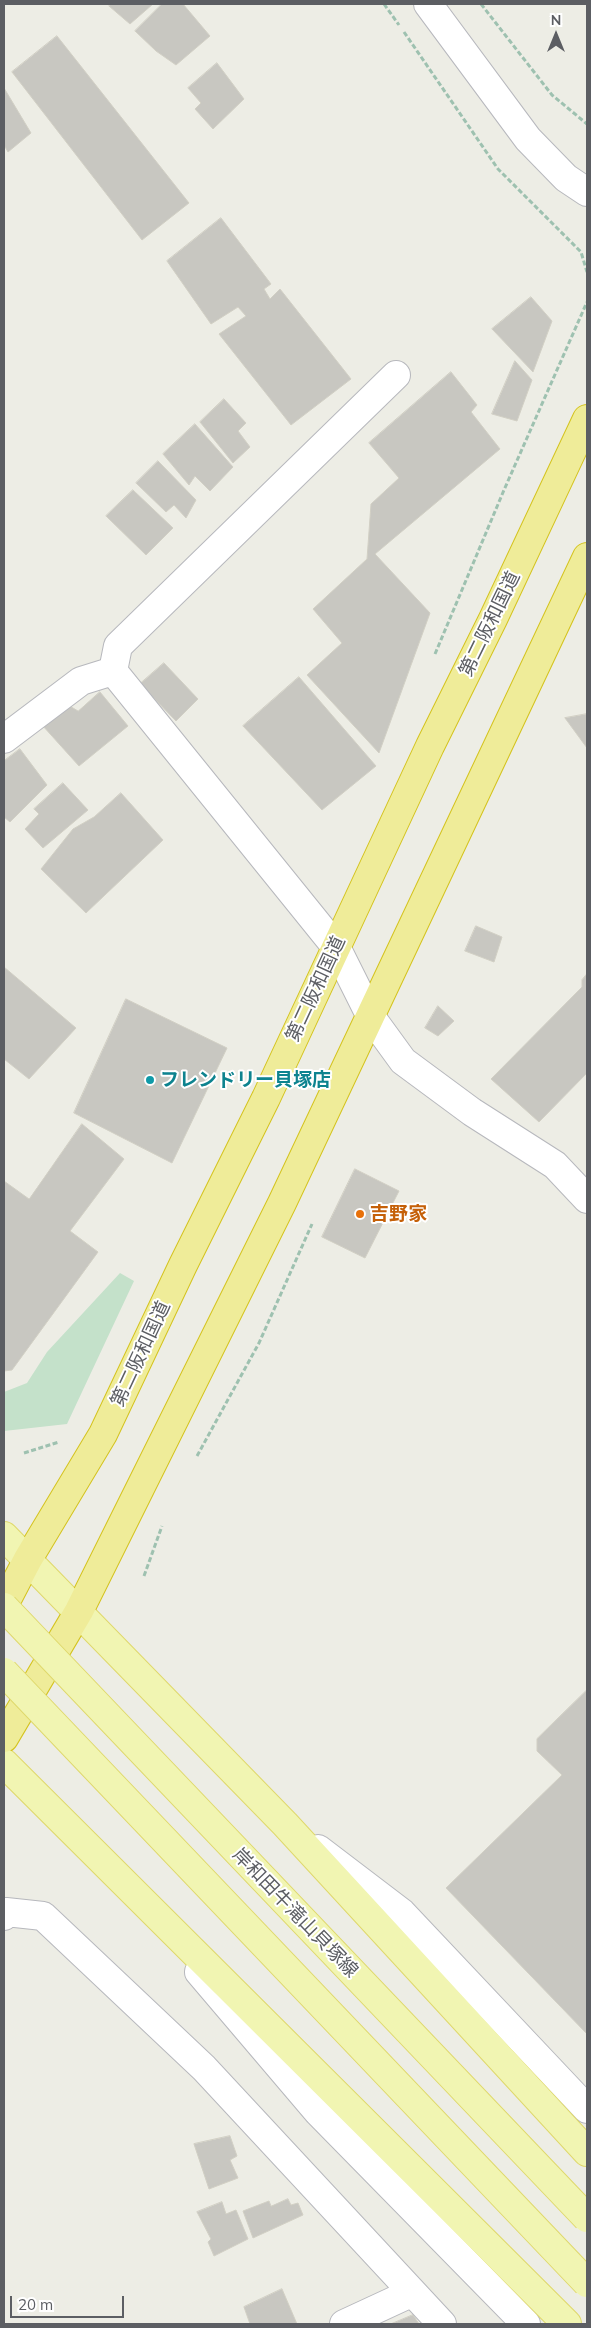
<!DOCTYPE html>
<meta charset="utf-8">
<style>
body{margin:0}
#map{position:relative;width:591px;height:2328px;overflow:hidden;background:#edede5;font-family:Mulish,sans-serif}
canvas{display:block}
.frame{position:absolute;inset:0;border:5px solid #5c5e63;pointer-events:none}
.north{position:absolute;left:531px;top:10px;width:50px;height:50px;-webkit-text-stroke:4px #fff;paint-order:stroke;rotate:0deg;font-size:14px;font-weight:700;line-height:20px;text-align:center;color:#5c5e63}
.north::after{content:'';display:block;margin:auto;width:18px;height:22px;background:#5c5e63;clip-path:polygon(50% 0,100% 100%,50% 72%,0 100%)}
.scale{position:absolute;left:10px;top:2296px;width:114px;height:22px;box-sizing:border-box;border:2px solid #5c5e63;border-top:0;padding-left:6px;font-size:15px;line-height:18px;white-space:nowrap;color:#5c5e63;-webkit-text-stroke:4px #fff;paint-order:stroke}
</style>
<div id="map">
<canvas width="591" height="2328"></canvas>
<div class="frame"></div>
<div class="north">N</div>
<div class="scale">20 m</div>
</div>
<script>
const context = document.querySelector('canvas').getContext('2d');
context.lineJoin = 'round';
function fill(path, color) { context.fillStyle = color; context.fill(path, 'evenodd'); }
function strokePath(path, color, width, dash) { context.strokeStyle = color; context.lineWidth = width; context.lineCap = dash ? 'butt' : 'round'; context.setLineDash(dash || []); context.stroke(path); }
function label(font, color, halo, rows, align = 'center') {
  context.font = font + ' Mulish,"Noto Sans JP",sans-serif'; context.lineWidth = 4; context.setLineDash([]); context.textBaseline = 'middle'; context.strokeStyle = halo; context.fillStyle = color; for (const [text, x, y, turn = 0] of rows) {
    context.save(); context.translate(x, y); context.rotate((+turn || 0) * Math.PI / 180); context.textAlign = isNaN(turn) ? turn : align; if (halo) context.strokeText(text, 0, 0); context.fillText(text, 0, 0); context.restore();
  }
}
const green = new Path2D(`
 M120,1273L134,1281L67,1424L4,1431V1392L27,1383L47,1352Z`);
const building = new Path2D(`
 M111,4H153L130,24L109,6Z
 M162,4H183L210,36L176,65L156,51L135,31Z
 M57,36L189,203L142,240L12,72Z
 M217,63L244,99L213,129L195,109L201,103L188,88Z
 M4,88L31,133L8,152L4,145Z
 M221,218L271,284L264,289L270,299L280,289L351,379L291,425L219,334L246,316L238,307L211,324L167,261Z
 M531,297L552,321L533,372L492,329Z
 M515,361L532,380L517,421L492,414Z
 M451,372L477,405L471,412L500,449L375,554L430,613L379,753L307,675L342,643L313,609L367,559L371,504L399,478L369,443Z
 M224,399L246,423L238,431L250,447L233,463L200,422Z
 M195,424L233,467L210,491L195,476L189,485L163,454Z
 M158,461L196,500L186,518L174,505L166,512L136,483Z
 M133,490L173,528L146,555L106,516Z
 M164,663L198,699L176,721L140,684Z
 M299,677L376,766L322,810L243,726Z
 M100,692L128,726L79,766L42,725L68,705L78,711Z
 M587,714V748L565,718Z
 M20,749L47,785L10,822L4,817V761Z
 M63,783L88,810L43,848L25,829L39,814L34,809Z
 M121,793L163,840L86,913L41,869L73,829L94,817Z
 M476,926L502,937L494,962L465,951Z
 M4,967L76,1028L29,1079L4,1059Z
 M587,974V1073L539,1122L491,1079L582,987V980Z
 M126,999L227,1048L172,1163L74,1113Z
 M438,1006L454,1021L438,1036L425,1028Z
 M82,1124L124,1159L70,1231L98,1252L12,1370L4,1371V1181L29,1199Z
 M355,1169L399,1191L365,1258L322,1237Z
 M587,1690V2034L446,1888L562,1775L537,1751V1739Z
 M230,2136L237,2156L230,2160L238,2178L209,2189L194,2144Z
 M288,2199L291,2205L298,2203L303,2215L253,2238L243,2211L269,2201L271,2206Z
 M222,2202L226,2214L236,2210L248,2239L214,2256L208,2242L211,2239L197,2212Z
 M282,2289L297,2324H250L244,2307Z
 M413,2315L419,2324H391Z`);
const path = new Path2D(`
 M384,4L399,25
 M481,4L552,95L587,124
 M404,32L498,169L581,252L587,272
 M435,654L504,490L587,302
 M24,1453L59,1442
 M197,1456L259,1343L312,1224
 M144,1576L162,1526`);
const minor = new Path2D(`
 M428,4L528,139L566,178L587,192
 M396,375L118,646L113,671L336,947L371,1017L403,1061L472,1112L555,1165L587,1199
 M4,739L81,681L113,671
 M318,1849L402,1913L587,2109
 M4,1916L6,1912L43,1916L204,2068L442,2324
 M199,1972L318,2112L526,2324
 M344,2324L411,2293`);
const major = new Path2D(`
 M4,1536L285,1824L587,2152
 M4,1763L567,2324`);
const highway = new Path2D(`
 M4,1605L28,1559L103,1434L183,1265L266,1098L430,746L493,619L587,419
 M4,1738L79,1611L282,1203L587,557`);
const majorBridge = new Path2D(`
 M4,1607L587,2218
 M4,1672L587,2283`);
const markers = [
 [150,1080,5,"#0f9aa8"],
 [360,1214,5,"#e8710a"]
];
const streetNames = [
 ["第二阪和国道",490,624,-64],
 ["第二阪和国道",316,989,-65],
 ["第二阪和国道",141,1354,-65],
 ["岸和田牛滝山貝塚線",295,1913,46]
];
const cultureNames = [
 ["フレンドリー貝塚店",160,1080]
];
const foodNames = [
 ["吉野家",370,1214]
];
fill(green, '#c4e1ca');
fill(building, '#c8c7c1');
strokePath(building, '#d1cfc4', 1);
strokePath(minor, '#b7b8bd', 30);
strokePath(major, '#dfd86b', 30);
strokePath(highway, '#d4c31d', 30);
strokePath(path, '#9ec1b0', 3, [5, 2.5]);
strokePath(minor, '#fff', 28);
strokePath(major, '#f1f5b2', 28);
strokePath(highway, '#efec99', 28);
strokePath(majorBridge, '#dfd86b', 30, []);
strokePath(majorBridge, '#f1f5b2', 28);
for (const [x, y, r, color] of markers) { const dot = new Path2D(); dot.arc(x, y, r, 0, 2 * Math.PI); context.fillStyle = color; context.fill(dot); strokePath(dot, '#fff', 2); }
label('19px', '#5c5e63', '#fff', streetNames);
label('bold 19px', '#0d838f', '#fff', cultureNames, 'left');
label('bold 19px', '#c56008', '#fff', foodNames, 'left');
</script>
